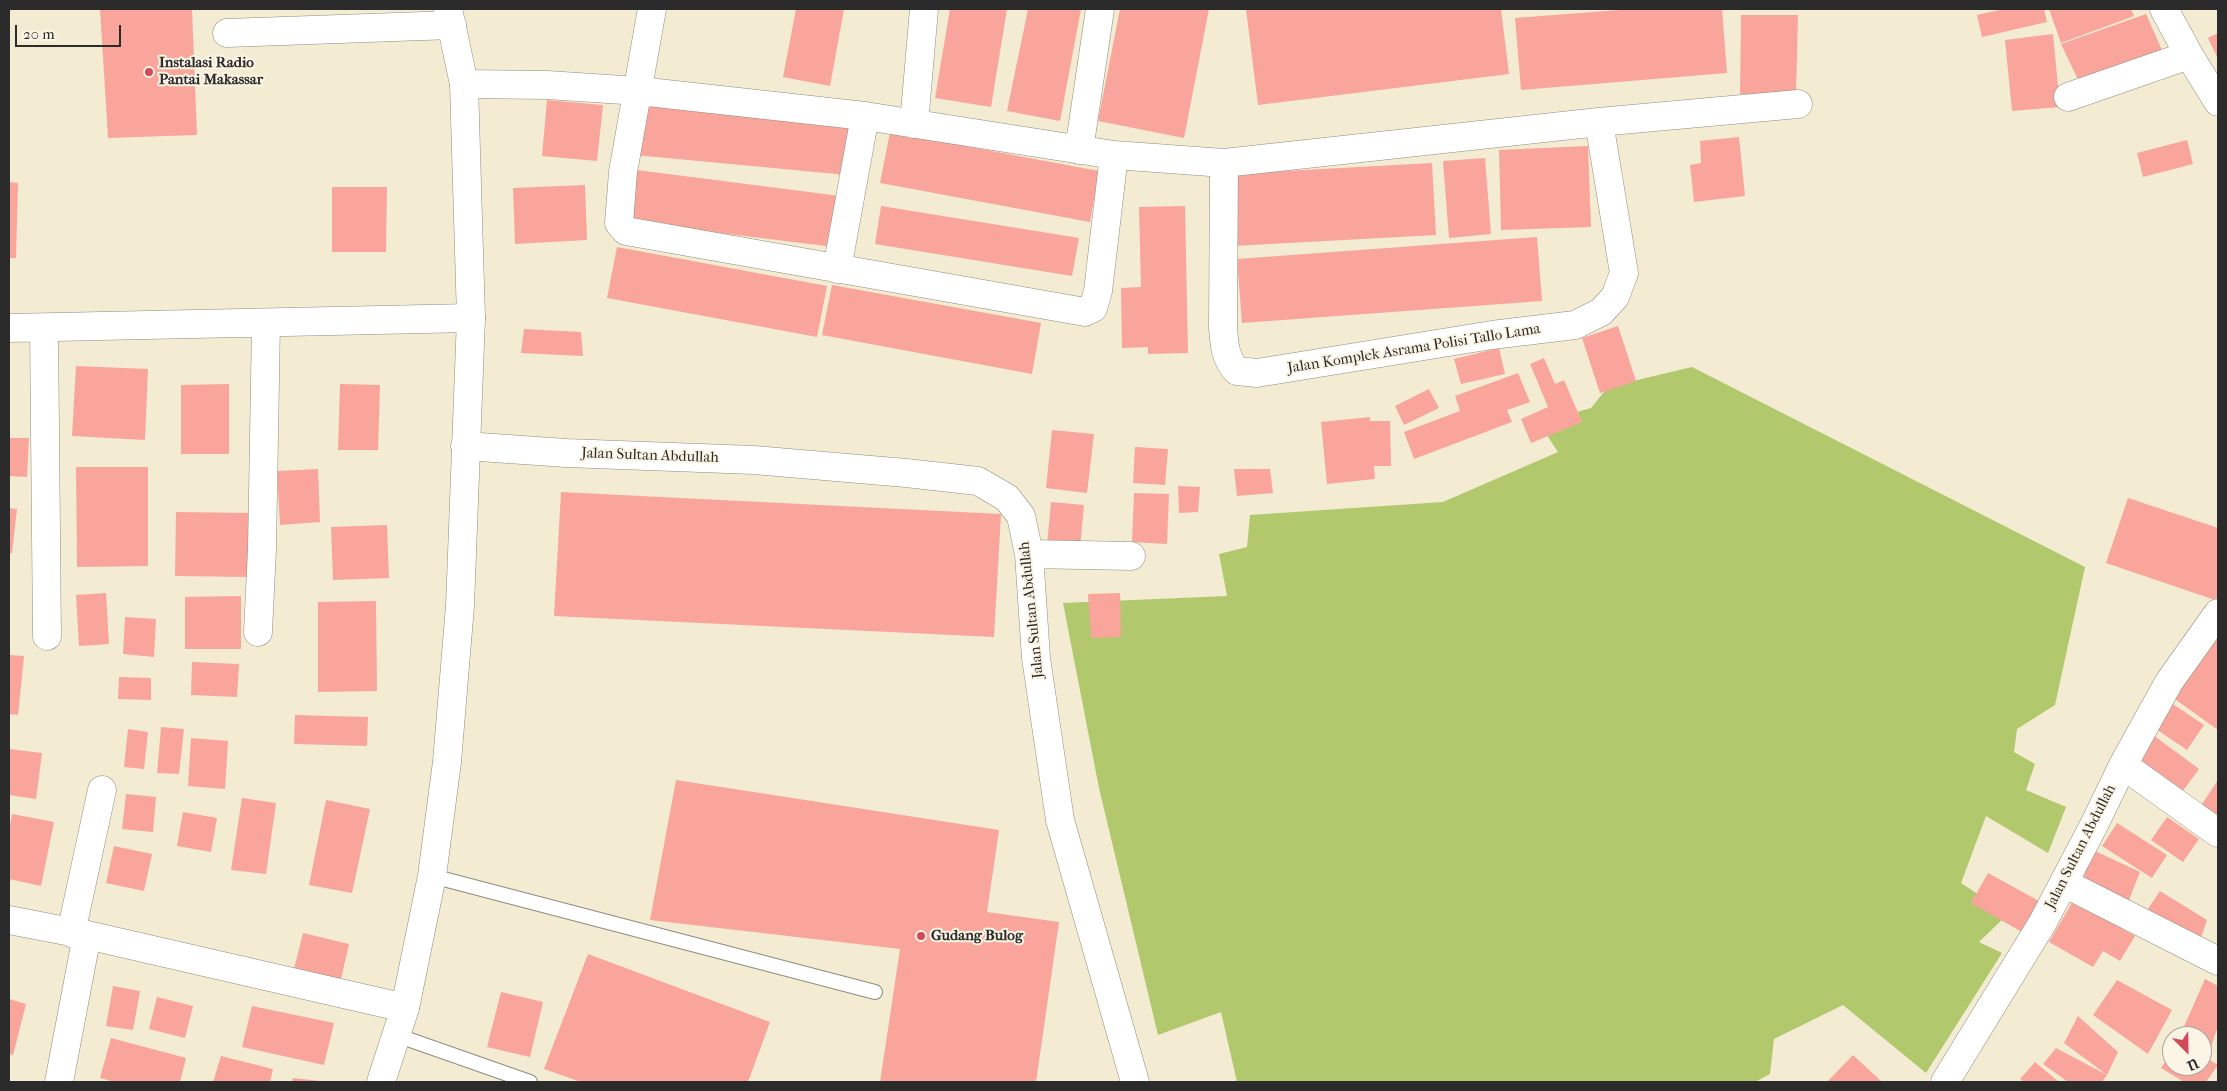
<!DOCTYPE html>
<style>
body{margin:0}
#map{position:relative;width:2227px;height:1091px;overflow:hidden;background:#f3ecd3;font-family:"IM FELL French Canon",serif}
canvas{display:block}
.frame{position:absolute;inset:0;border:10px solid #2b2b2b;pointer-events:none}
.north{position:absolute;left:2162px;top:1026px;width:50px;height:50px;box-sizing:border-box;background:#fcf5e5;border:1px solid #a8a49b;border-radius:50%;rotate:157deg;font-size:14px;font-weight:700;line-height:20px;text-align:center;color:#2b2b2b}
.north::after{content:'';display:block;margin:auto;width:18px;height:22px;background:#d1495b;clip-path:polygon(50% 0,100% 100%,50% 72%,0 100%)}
.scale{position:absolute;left:15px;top:25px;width:106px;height:22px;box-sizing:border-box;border:2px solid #2b2b2b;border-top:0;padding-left:6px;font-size:15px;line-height:18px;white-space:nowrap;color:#2b2b2b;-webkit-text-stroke:4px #fcf5e5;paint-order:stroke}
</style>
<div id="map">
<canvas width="2227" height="1091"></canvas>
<div class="frame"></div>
<div class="north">U</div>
<div class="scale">20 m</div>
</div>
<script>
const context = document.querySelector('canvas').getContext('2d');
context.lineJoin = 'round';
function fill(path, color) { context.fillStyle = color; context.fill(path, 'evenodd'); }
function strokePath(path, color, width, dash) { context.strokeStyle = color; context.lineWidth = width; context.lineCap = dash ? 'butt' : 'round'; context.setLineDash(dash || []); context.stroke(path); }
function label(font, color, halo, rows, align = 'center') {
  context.font = font + ' "IM FELL French Canon",serif'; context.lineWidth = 4; context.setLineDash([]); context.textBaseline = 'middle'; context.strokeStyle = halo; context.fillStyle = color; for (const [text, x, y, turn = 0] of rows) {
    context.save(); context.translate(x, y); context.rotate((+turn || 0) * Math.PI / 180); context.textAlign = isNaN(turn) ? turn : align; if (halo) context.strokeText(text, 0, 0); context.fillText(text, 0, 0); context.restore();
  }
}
const green = new Path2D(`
 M1692,367L2085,567L2055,705L2017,729L2014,752L2035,764L2026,790L2066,807L2048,853L1986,816L1961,883L2008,914L1979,942L2002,953L1926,1073L1843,1005L1774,1039L1770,1074L1755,1082H1237L1221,1012L1158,1035L1099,788L1063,603L1227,596L1219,554L1247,547L1250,515L1443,502L1558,452L1539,423L1591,408L1608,387Z`);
const building = new Path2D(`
 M100,9H192L197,135L108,138Z
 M796,9H844L830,86L783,77Z
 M950,9H1007L991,107L935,98Z
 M1028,9H1081L1060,121L1007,111Z
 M1120,9H1209L1184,138L1098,121Z
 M1246,9H1501L1509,74L1258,105Z
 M1632,9H1722L1727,73L1521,90L1515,18Z
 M2004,9H2044L2047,22L1982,37L1977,15Z
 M2049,9H2131L2134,16L2061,43Z
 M2146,14L2165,57L2082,88L2061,44Z
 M1741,15H1798L1796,95L1740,94Z
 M2218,33V59L2208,38Z
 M2053,34L2060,107L2012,111L2005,40Z
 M547,100L603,105L597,161L542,156Z
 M641,103L853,124L847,175L635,155Z
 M890,132L1099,171L1090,222L880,183Z
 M1739,137L1745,196L1694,202L1690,165L1701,163L1700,141Z
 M2187,140L2193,164L2143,177L2137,153Z
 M1588,146L1591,227L1501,230L1499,150Z
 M1485,158L1491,234L1449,238L1443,161Z
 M1432,163L1436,235L1234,246L1230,174Z
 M629,169L840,196L834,247L622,221Z
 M9,182L18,183L16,258H9Z
 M585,185L587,240L515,244L513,188Z
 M332,187H387L386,252H332Z
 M881,206L1079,238L1072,276L875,244Z
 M1185,206L1188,353L1148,354V347L1122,348L1121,288L1141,287L1139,207Z
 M1537,237L1542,301L1242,323L1237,259Z
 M617,247L827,286L817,337L607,298Z
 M832,285L1041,323L1032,374L822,335Z
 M1618,326L1636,381L1600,393L1582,338Z
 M524,329L581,332L583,356L521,353Z
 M1499,348L1505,374L1461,384L1454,359Z
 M1544,358L1555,384L1564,380L1582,422L1531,443L1521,419L1548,407L1530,364Z
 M76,366L148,369L145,440L72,436Z
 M1518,373L1530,402L1507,410L1512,422L1414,459L1404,432L1460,411L1455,396Z
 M229,384V454H181V385Z
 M340,384L380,385L378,450H338Z
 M1429,389L1439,408L1404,425L1395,406Z
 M1370,417V421H1390L1391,466H1374L1375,479L1327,484L1321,422Z
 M1052,430L1094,434L1087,493L1046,488Z
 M9,438H29L27,477L9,476Z
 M1135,447L1168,449L1165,485L1133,483Z
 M76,467H148V566L77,567Z
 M318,469L320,522L280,525L277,471Z
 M1234,469H1270L1273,493L1237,496Z
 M1178,486L1200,487L1198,512L1179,513Z
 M561,492L1001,514L994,637L554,616Z
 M1134,493L1169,494L1167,544L1132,542Z
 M2128,498L2218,528V601L2106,563Z
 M1051,502L1084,505L1080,548L1047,545Z
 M9,508L17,509L12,553H9Z
 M176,512L252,513V577L175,576Z
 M387,525L389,578L333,580L331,527Z
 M106,593L109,644L79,646L76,595Z
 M1120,593L1121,637L1091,638L1088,594Z
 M241,596V649H185V597Z
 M376,601L377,691L318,692V602Z
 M125,617L156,619L154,657L123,654Z
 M2218,633V730L2172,697Z
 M9,655L24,656L18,715L9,714Z
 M192,662L239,664L237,697L191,695Z
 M119,677L151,678V700L118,699Z
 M2170,702L2204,725L2187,750L2153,727Z
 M295,715L368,717L367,746L294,744Z
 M161,727L184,729L179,774L157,773Z
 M128,729L148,732L144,769L124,767Z
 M2153,735L2199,769L2177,799L2131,765Z
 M191,738L228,741L225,789L188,786Z
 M9,749L42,753L36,799L9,795Z
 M676,780L999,830L987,912L1059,922L1036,1082H880L900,949L650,920Z
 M2218,780V828L2196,813Z
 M126,794L156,797L153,832L122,829Z
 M242,798L276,803L266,874L231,870Z
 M326,800L370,809L352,893L309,885Z
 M183,812L217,818L211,852L177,846Z
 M12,814L54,822L41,886L9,879V831Z
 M2167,817L2199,839L2183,862L2151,840Z
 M2117,823L2167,855L2152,878L2102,846Z
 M114,846L152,854L144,891L106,883Z
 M2095,851L2140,872L2125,910L2082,892L2085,872Z
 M1988,873L2039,901L2022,932L1971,903Z
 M2160,891L2207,920L2197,949L2144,915Z
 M2073,901L2135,936L2120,961L2103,951L2093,967L2049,942Z
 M303,933L349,944L341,979L294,969Z
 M588,954L770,1022L748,1082H581L544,1069Z
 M2205,979L2218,986V1026L2211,1047L2202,1042V1036H2191L2182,1031Z
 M2117,980L2172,1010L2148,1054L2093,1015Z
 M113,986L140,991L133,1030L106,1026Z
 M501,992L543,1002L530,1057L487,1047Z
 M157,997L193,1006L185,1038L149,1029Z
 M9,999L26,1004L13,1055L9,1054Z
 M252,1006L334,1023L324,1065L242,1047Z
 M2078,1016L2118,1052L2107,1075L2064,1043Z
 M111,1038L186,1058L180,1082H115L100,1078Z
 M2056,1048L2107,1075L2102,1082H2068L2043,1064Z
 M2172,1052V1066H2202V1055L2218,1065L2206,1082H2184L2161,1068Z
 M1853,1055L1882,1082H1827Z
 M221,1056L273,1069L270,1082H213Z
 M2035,1062L2059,1082H2024L2020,1079Z
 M293,1078L321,1081V1082H292Z`);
const service = new Path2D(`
 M432,876L875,992
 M396,1035L530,1082`);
const minor = new Path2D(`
 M652,9L623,172L619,223L626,231L1085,312L1093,308L1098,291L1114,155
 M2164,9L2189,55L2218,102
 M227,33L452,25
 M464,84L547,85L639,91L865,116L1114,155L1224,163L1599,122L1798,104
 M2068,97L2189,55
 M914,124L924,9
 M1079,150L1100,9
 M1224,163L1223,327C1224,343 1225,359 1237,371L1257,373L1492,335L1575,325L1601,312L1615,297L1624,273L1599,122
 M837,269L865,116
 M9,328L471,318
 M44,328L47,636
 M465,446L566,453L754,460L906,473L978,481L1007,498L1021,516L1029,554L1036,658L1060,820L1135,1082
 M1029,554L1131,556
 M258,632L262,549L266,324
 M2123,765L2218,833
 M2064,883L2218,961
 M9,920L87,935
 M71,933L102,790
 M59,1082L87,935L405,1008
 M1945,1082L2043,922L2094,825L2123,765L2169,682L2218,613`);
const tertiary = new Path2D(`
 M381,1082L405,1008L432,876L447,762L460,606L471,318L464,84L448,9`);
const markers = [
 [149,72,5,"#d1495b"],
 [921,936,5,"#d1495b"]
];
const poiNames = [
 ["Instalasi Radio",159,63],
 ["Pantai Makassar",159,80],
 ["Gudang Bulog",931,936]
];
const streetNames = [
 ["Jalan Komplek Asrama Polisi Tallo Lama",1414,349,-9],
 ["Jalan Sultan Abdullah",650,456,2],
 ["Jalan Sultan Abdullah",1032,610,-96],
 ["Jalan Sultan Abdullah",2081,847,-63]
];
fill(green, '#b1c86d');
fill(building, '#f9a59c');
strokePath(service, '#8f8c7f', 16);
strokePath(minor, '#8f8c7f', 29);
strokePath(tertiary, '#8f8c7f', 29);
strokePath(service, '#fff', 14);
strokePath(minor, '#fff', 28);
strokePath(tertiary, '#fff', 28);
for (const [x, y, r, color] of markers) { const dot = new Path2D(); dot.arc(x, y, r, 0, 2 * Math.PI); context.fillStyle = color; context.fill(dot); strokePath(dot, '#fcf5e5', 2); }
label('bold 15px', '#2b2b2b', '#fcf5e5', poiNames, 'left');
label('15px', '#2b2b2b', '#fcf5e5', streetNames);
</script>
